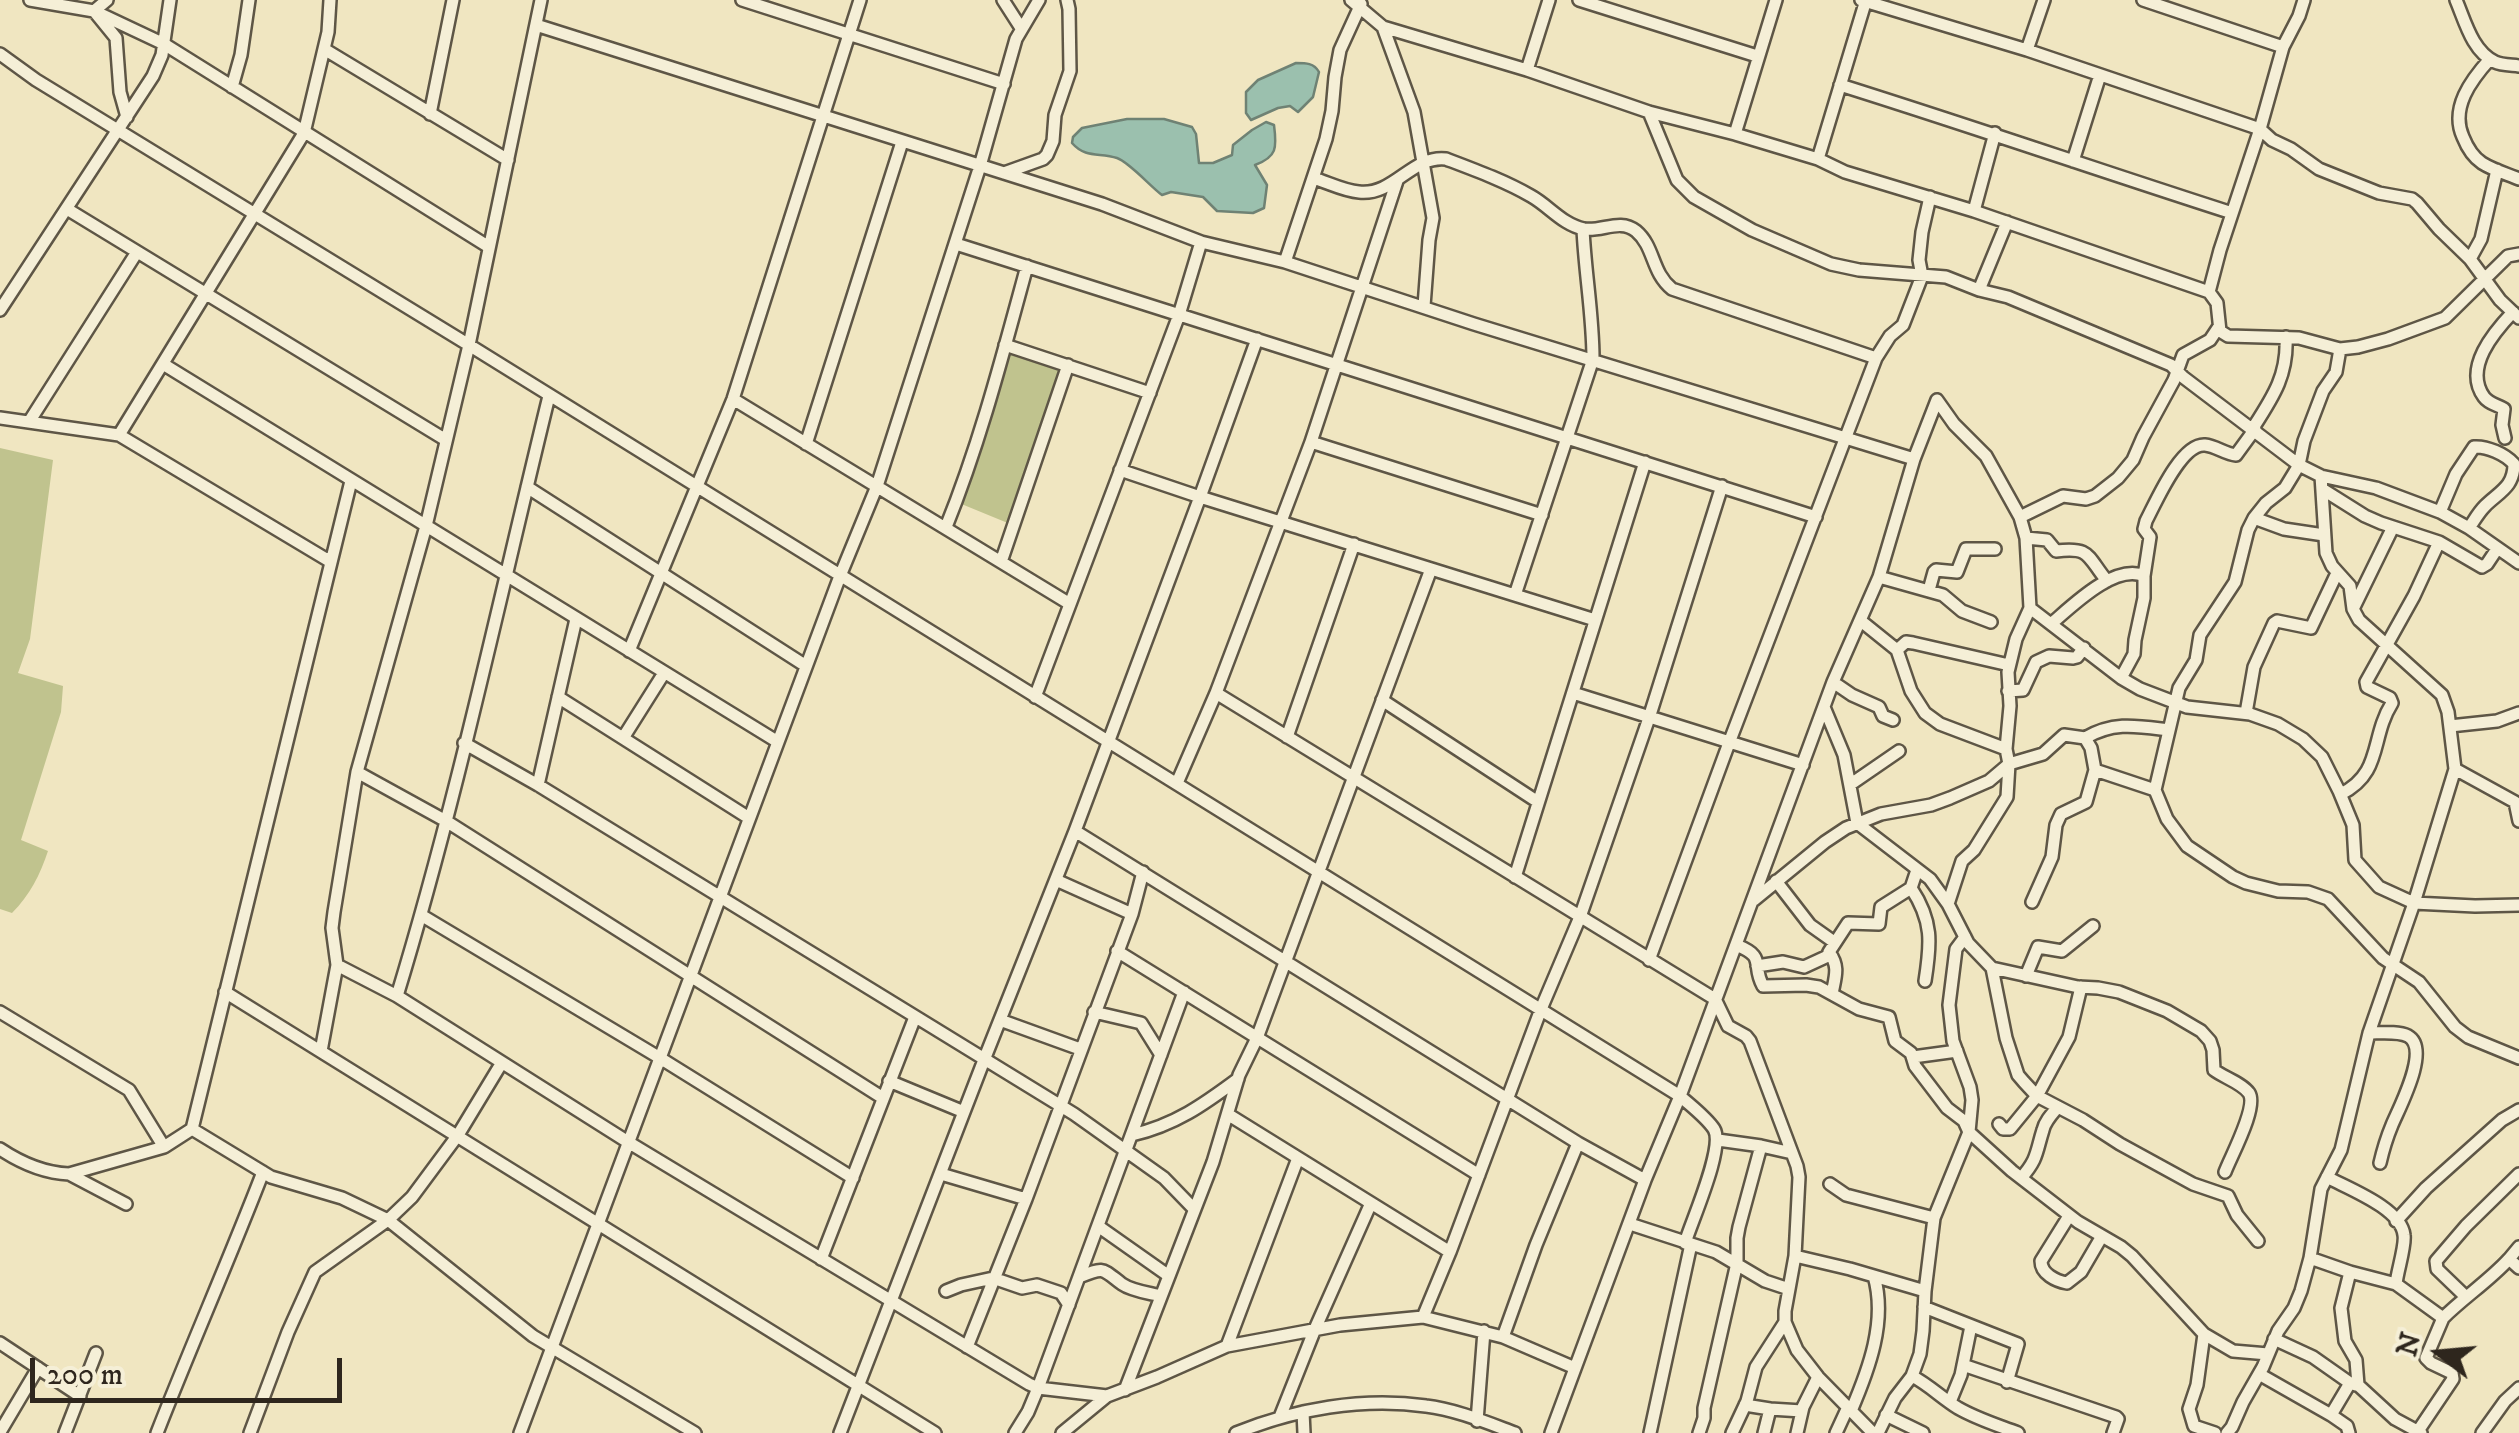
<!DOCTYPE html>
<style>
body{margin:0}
#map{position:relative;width:2519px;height:1433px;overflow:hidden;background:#f0e6c1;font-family:"IM FELL DW Pica",serif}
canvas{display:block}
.north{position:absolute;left:2389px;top:1303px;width:100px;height:100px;-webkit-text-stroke:8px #f5efd7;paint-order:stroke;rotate:286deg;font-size:28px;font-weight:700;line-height:40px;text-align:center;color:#2e261d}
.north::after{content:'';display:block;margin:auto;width:35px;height:45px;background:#2e261d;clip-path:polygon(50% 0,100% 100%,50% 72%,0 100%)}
.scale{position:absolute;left:30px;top:1358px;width:312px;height:45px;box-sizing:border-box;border:5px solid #2e261d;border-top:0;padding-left:12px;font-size:30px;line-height:35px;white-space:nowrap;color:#2e261d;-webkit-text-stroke:8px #f5efd7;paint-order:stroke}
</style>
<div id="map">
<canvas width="2519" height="1433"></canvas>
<div class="north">N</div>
<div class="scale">200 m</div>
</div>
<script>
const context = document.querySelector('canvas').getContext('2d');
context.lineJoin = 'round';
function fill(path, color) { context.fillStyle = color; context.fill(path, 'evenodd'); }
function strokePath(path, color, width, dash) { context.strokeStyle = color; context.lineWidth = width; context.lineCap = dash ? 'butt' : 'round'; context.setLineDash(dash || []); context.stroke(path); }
const green = new Path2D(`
 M1007,347L1072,368L1015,526L959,503Z
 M0,448L53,460L30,639L18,673L63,686L61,712L21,840L48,851C40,875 30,895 12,913L0,909Z`);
const water = new Path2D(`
 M1296,63C1306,63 1314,63 1319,72L1313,97L1298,112L1290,106L1278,108L1251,120L1246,113V92L1258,80Z
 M1127,119H1164L1192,127L1196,134L1199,163H1213L1232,155L1233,145L1252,130L1266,122L1274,125C1277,148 1277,157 1255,165L1267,185L1264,208L1253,213L1217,211L1203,197L1171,192L1162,195C1150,186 1129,162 1117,158C1100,152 1086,159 1072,143L1073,137L1082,128Z`);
const street = new Path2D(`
 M30,0L94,11L164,44L489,247
 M107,0L94,11L116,38L120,92L127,117
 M742,0L1004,84
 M1003,0L1021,28
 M1351,0L1383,27L1527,70L1649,112L1735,134L1818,159L1845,172L1974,211L2209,292L2217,303L2220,331L2228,336L2299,338L2340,349L2358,347L2388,339L2445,318L2508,256L2519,254
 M1579,0L1757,56
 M1861,0L2027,50L2260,129L2272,140L2291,149L2319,169L2379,193L2412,199L2417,203L2439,229L2470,259L2500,300L2519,318
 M2143,0L2283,47
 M2456,0C2465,21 2472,51 2495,62C2501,65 2512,65 2519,66
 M536,25L1102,204L1201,242L1285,262L1474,324L1914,459
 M1383,27L1414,112L1433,218L1429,240L1424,306
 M324,49L508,160
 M2027,50L2044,0
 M0,54L36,80L469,345L1680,1096C1691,1106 1706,1117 1714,1129C1725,1147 1692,1220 1685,1243
 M2490,59C2471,80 2450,108 2463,137C2467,147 2473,157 2482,163C2493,170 2507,174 2519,179
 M1527,70L1549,0
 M1840,85C1971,126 2101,171 2232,213
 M232,87L241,55L249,0
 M1649,112L1677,180L1694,197L1752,230L1831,264L1859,270L1946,277L1979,290L2008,297L2171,365L2183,377L2299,465L2321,476L2376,488L2440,512L2469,528L2519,563
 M430,114L453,0
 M1735,134L1776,0
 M1818,159L1866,0
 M2073,161L2100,75
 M1004,173L1043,159L1047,155L1053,141L1055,115L1070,71L1069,9L1067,0
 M1313,178C1327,182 1344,191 1359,192C1394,196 1412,155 1446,159C1475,170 1505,181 1531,196C1549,206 1563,225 1584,229C1602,232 1620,218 1636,231C1655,247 1651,272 1672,289L1876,358
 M67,209L446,440
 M1974,211L1995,133
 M956,244L1816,517
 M2470,259L2481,239L2497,170
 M1285,262L1326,139L1332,111L1335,77L1340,50L1361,4
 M1979,290L2007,222
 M2209,292L2220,250L2260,129L2283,47L2299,16L2304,0
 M0,310L153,76L162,55L170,0
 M1005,345L1150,393
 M163,364L778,742
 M733,399L1070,604
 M1937,400L1954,424L1986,456L2020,517L2026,538L2030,608L2121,678L2140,689L2187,707L2250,714L2278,724L2303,739L2322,757L2339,791L2353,825L2355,860L2379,887L2414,903L2475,906L2519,905
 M0,418L119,435L331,562
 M29,422L137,252
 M2253,428C2273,397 2288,375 2286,337
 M119,435L304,133L328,32L330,0
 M2505,438L2502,425L2504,409C2498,405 2489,404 2484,397C2463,368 2494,332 2513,312
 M1311,442L1542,515
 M806,444L902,142
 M1120,470L1200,497L1595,620
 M527,487L806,666
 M2322,489L2365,516L2381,523L2439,542
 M2440,512L2456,474L2474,447C2487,446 2505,454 2514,464C2514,487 2499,492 2485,506C2478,513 2474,521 2469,528
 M2020,517L2063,496L2086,499L2095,496L2118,478L2133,460L2143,437L2174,380L2183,355L2210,340L2218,328
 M2254,518L2284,529L2324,535
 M946,527C980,443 1003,354 1027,266
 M2026,538L2047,540L2056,551C2091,547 2086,555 2107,581
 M1001,562L1068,365
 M1879,577L1943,595L1962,611L1991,622
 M1929,590L1934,572L1936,570L1957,572L1966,549H1995
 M1515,595L1593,359C1593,315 1585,273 1583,229
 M2353,609L2393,527
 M1861,621L1897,650L1911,691L1925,713L1940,724L2006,749
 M2051,624C2072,606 2115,563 2144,576
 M1897,650L1906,642L1913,643L2009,665
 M629,651L733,399L860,0
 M2121,678L2134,654L2135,640L2144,598V576L2150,537L2144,529L2146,521C2156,502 2181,443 2205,445C2216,446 2225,454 2236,455L2255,429
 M1833,682L1852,695L1879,707L1883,716L1893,720
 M2008,691L2023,690L2036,662L2049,656L2073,658L2077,657L2084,648
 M1216,693L1715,999L1728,1026L1746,1036L1750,1041L1797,1166L1799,1177L1795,1256L1785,1311V1322L1797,1350L1818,1377L1873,1433
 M1573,693L1803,765
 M558,697L749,818
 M1035,697L1179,315L1201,242
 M1382,700L1538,802
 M1824,707L1844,755L1857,823L1930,879L1948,904L1968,943L1992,968L2006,1038L2018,1075L2024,1082L2037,1096L2083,1120L2120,1144L2193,1184L2228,1196L2237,1215L2258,1241
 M2246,713L2254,667L2274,623L2277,621L2311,628L2337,573
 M2450,726L2497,721L2519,713
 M1287,737L1354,544
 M623,738L664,673
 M2085,738C2114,721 2137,726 2169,730
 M464,743L538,785L1074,1114L1164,1178L1194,1209
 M2455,769L2515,802L2519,821
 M357,772L446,821L883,1098
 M1177,783L1216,693L1311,442L1397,181
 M1851,784L1899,751
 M538,785L576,619
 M2155,790L2179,688L2196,660L2200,635L2235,582L2248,530L2254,518L2266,503L2285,488L2299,465L2304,441L2323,391L2336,372L2340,349
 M2341,794C2383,773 2370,738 2392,703L2390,698L2367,687L2366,682L2414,596L2439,542L2482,567L2487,564L2497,549
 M1075,831L1578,1143L1645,1180
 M1515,877L1645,462
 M1056,880L1132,914
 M1776,881L1810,925L1834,942
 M1911,888C1933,921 1931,943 1925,981
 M1754,900L1825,842L1846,828L1881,814L1931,805L1950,798L1989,781L2009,764L2043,754L2064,735L2085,738L2091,748L2095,770L2155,790L2167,819L2187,846L2233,877L2246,883L2278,891L2308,892L2328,899L2383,958L2419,982L2455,1027L2468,1037L2519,1058
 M2032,902L2052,857L2056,825L2061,814L2086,802L2095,770
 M1948,904L1962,861L1974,850L2007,797L2009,764L2006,749L2010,706L2008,672L2016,639L2030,608
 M421,915L660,1058L853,1178
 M1736,945C1767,957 1751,964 1763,986L1806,985L1819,987L1859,1009L1889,1017L1895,1041L1911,1053L1915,1066L1947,1108L1964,1121L1969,1132L2012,1171L2078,1222L2121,1247L2132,1256L2204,1334L2233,1351L2268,1354
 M1117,951L1479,1175
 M1649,960L1729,743L1876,358L1890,336L1903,325L1922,276L1919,260L1922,232L1930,197
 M337,965L397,996L628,1142L1029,1384L1038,1388L1107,1396
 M1757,966L1783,962L1804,967L1830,955
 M1992,968L2078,987L2098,988L2119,992L2167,1011L2201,1031L2210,1041L2213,1050L2214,1070C2223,1077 2242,1083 2249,1093C2258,1107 2231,1156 2225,1172
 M2026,976L2038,947L2062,951L2093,926
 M225,992L935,1433
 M1832,994C1835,977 1840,967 1829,952L1848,923L1879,924L1881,907L1911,888L1917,870
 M397,996C457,799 500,596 549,396
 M0,1012L129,1090L164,1147L192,1129L271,1177L342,1198L388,1220L533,1336L695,1433
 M1094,1012L1141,1023L1161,1055
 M1000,1020L1080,1049
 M2369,1033C2380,1033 2398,1031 2408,1036C2431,1049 2399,1108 2392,1125C2387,1137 2383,1150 2380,1163
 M321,1051L337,965L332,928L334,912L357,772L426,526L469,345L541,0
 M1913,1057L1957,1051
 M889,1081L964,1112
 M1229,1115L1450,1252
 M1999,1124L2003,1129H2010L2037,1096L2069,1037L2081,987
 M192,1129L351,481
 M1132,1135C1175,1125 1203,1105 1238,1079
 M1718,1140L1761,1146L1792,1153
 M0,1149C21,1163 43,1173 69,1174
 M941,1174L1026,1199
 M2327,1177C2347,1188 2401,1208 2404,1235C2406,1245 2397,1272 2396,1284L2443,1318C2464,1297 2489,1281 2509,1259
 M2021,1178C2038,1159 2036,1152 2043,1130C2045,1121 2052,1114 2058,1107
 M1830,1184L1846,1195L1934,1218
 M126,1204L69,1174L164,1147
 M2069,1216L2041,1261C2041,1274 2056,1281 2067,1283L2081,1272L2102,1236
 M2396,1221L2426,1188L2502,1120L2519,1110
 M1630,1224L1716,1252L1765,1281L1789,1289
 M1098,1226L1169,1276
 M2519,1247L2509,1259L2519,1268
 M1795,1256L1850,1269L1925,1291
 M2310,1258L2350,1272L2341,1308L2345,1341L2356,1360L2358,1385L2395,1419L2421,1433
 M821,1259L915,1017
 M2350,1272L2396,1284
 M1079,1277C1105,1267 1101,1268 1122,1284C1132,1291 1149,1293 1161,1296
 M946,1291L961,1285L993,1278L1022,1288L1037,1285L1061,1293L1069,1305
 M2465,1296L2437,1269L2436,1261L2466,1226L2519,1174
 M1924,1307L2018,1344L2007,1382
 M1423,1317L1450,1252L1541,1009L1580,917L1649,718L1722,486
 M2204,1334L2197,1385L2189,1409L2194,1426L2215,1433
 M1503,1337L1536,1245L1578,1143
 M2274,1339L2313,1357L2350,1383
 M0,1343L80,1396
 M1227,1346L1298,1158
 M967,1347L1026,1199L1132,914L1143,872
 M1963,1365L2116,1417L2118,1419L2113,1433
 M2259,1374L2331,1415
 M1912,1376C1929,1385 1942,1398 1958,1408C1977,1419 1997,1425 2018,1433
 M1125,1390L1213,1162L1239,1075L1257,1038L1431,569
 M1950,1402L1961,1375L1971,1326
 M1745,1405L1770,1409L1764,1433
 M1770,1409L1802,1411
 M1851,1411C1869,1369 1887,1321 1874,1276
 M1303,1412L1304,1433
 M1886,1415L1923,1433
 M1280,1417L1315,1329L1371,1203
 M1477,1421L1484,1331
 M2418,1431L2453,1379L2452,1373L2431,1363L2426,1358L2443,1318
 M0,1432L38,1368
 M65,1433L96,1353
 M157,1433C191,1346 229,1260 263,1172
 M250,1433L288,1332L315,1272L388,1220L412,1197L458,1135L501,1064
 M520,1433L840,576L877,486L980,166L1016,39L1039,0
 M840,1433L984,1060L1075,831L1200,497L1257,339
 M1015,1433L1028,1412L1038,1388L1184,992
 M1062,1433L1107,1396L1157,1377L1227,1346L1340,1325L1423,1317L1503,1337L1575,1368
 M1236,1433C1295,1409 1362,1397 1426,1406C1454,1409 1488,1423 1515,1433
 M1551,1433L1645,1180L1680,1096L1833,682L1879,577L1914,459L1937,400
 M1650,1433L1691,1244
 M1699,1433L1704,1418V1408L1737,1263V1238L1739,1227L1761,1146
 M1732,1433L1747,1401L1756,1367L1785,1322
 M1797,1433L1803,1407L1818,1377
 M1836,1433L1848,1407
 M1878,1433L1895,1398L1912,1376L1920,1354L1923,1331L1925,1291L1934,1218L1969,1132L1972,1100L1970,1087L1953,1041L1949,1005L1956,949L1965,937
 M2227,1433L2232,1427L2243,1402L2263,1367L2278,1331L2294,1308L2301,1291L2310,1258L2321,1189L2341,1150L2369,1033L2414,903L2455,769L2448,712L2442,695L2359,620L2353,609L2350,586L2332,566L2326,553L2321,476
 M2349,1433L2347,1426L2331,1415L2350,1383L2356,1385
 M2482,1433L2505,1401L2519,1388`);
fill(green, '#c0c38e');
fill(water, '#9bc0ae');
strokePath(water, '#6f8274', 2.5);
strokePath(street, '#5e5646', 16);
strokePath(street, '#f5efd7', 11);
</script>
